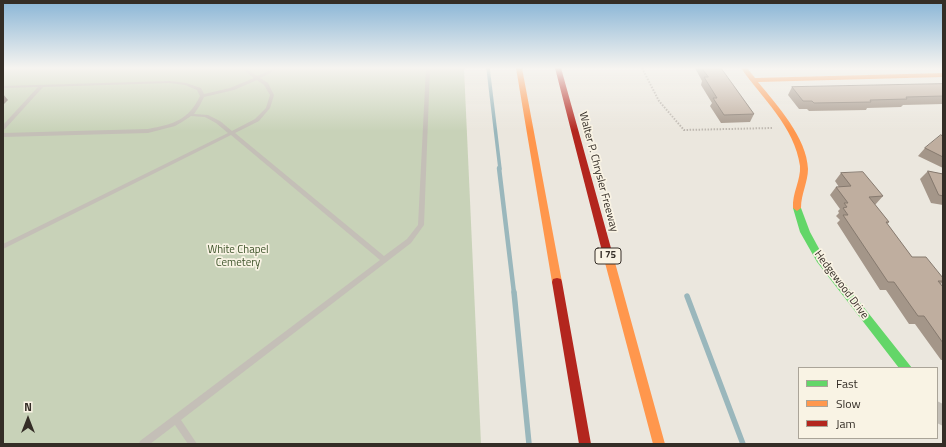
<!DOCTYPE html>
<style>
body{margin:0}
#map{position:relative;width:946px;height:447px;overflow:hidden;background:#ebe7de;font-family:"Titillium Web",sans-serif}
canvas{display:block}
.frame{position:absolute;inset:0;border:4px solid #342d26;pointer-events:none}
.legend{position:absolute;left:798px;top:367px;width:140px;height:72px;box-sizing:border-box;background:#f9f3e4;border:1px solid #aaa498;margin:0;padding:5px 7px;list-style:none;font-size:12px;color:#342d26}
.legend li{display:flex;align-items:center;gap:8px;height:20px}
.legend b{width:20px;border:1px solid #aaa498}
.north{position:absolute;left:8px;top:399px;width:40px;height:40px;-webkit-text-stroke:3px #f9f3e4;paint-order:stroke;rotate:0deg;font-size:11px;font-weight:700;line-height:16px;text-align:center;color:#342d26}
.north::after{content:'';display:block;margin:auto;width:14px;height:18px;background:#342d26;clip-path:polygon(50% 0,100% 100%,50% 72%,0 100%)}
</style>
<div id="map">
<canvas width="946" height="447"></canvas>
<div class="frame"></div>
<ul class="legend">
<li><b style="height:5px;background:#63d668"></b>Fast</li>
<li><b style="height:5px;background:#ff974d"></b>Slow</li>
<li><b style="height:5px;background:#b3261e"></b>Jam</li>
</ul>
<div class="north">N</div>
</div>
<script>
const context = document.querySelector('canvas').getContext('2d');
context.lineJoin = 'round';
function fill(path, color) { context.fillStyle = color; context.fill(path, 'evenodd'); }
function strokePath(path, color, width, dash) { context.strokeStyle = color; context.lineWidth = width; context.lineCap = dash ? 'butt' : 'round'; context.setLineDash(dash || []); context.stroke(path); }
function label(font, color, halo, rows, align = 'center') {
  context.font = font + ' "Titillium Web",sans-serif'; context.lineWidth = 3.5; context.setLineDash([]); context.textBaseline = 'middle'; context.strokeStyle = halo; context.fillStyle = color; for (const [text, x, y, turn = 0] of rows) {
    context.save(); context.translate(x, y); context.rotate((+turn || 0) * Math.PI / 180); context.textAlign = isNaN(turn) ? turn : align; if (halo) context.strokeText(text, 0, 0); context.fillText(text, 0, 0); context.restore();
  }
}
const green = new Path2D(`
 M3,68H464L481,444H3Z`);
const streamFar2 = new Path2D(`
 M488,68L500,169`);
const streamFar1 = new Path2D(`
 M499,168L514,293`);
const stream = new Path2D(`
 M514,292L529,444
 M687,296L743,444`);
const path = new Path2D(`
 M642,68L659,101L684,130L772,128`);
const lane = new Path2D(`
 M241,68H246L257,76L275,68H280L260,78L268,83L274,95L270,108L259,121L235,133L384,256L407,239L418,225L426,68H430L424,225L411,243L181,420L197,444H188L175,425L150,444H139L140,441L380,260L231,135L3,249V244L228,133L216,123L205,117L191,116L182,122L175,126L148,133L3,137V133L148,129C173,124 188,121 200,96L197,90L185,85L170,83L43,87L5,129L3,130V125L38,87L3,88V86L170,81L186,83L201,88L204,94L230,88L254,78ZM257,80L264,85L270,95L266,108L255,119L232,131L220,121L208,115L194,114L200,105L204,97L234,90Z`);
const street = new Path2D(`
 M937,401L943,404V426L937,423Z`);
const fast = new Path2D(`
 M797,205L801,208L810,232L823,256L912,368H899L817,262L800,232L793,208Z`);
const slow = new Path2D(`
 M516,68H522L562,282L561,285L557,286L553,285L552,282Z
 M741,68H747L755,78L943,73V77L758,82C777,105 807,138 808,169C808,182 801,194 801,208L797,211L793,208C792,193 801,180 800,166C795,127 761,97 741,68Z
 M609,255L612,256L614,259L665,444H653L604,259L606,256Z`);
const jam = new Path2D(`
 M555,68H561L614,259L612,262H606L604,259Z
 M557,278L561,279L562,282L591,444H579L552,282L553,279Z`);
const wall = new Path2D(`
 M695,68H721L754,114L750,122L721,123L710,106L712,103L701,85L702,81Z
 M943,84V104L903,105L901,107L867,108L866,110L809,111L807,109H799L788,95L792,87Z
 M943,136V168L918,156L925,148Z
 M928,171L943,174V205L931,203L920,179Z
 M841,173L883,196L875,205L889,222L887,224L912,257L943,278V282L941,284L943,287V360H941L915,324H909L886,290H880L837,223L840,220L836,216L839,213L838,211L840,209L830,195L836,187H839L835,181Z`);
const shadedWall = new Path2D(`
 M3,94L8,100L3,105Z`);
const building = new Path2D(`
 M702,68H721L754,114L724,115L713,98H717L704,77H708Z
 M943,84V96L906,97L907,99L870,100L871,102L814,103L812,101H803L792,87Z
 M941,135L943,136V157L925,148Z
 M928,171L943,174V196L939,195Z
 M863,172L883,196L869,197L889,222H886L912,257H926L943,278V281H938L943,287V343L924,316H918L894,282H888L843,215H848L843,208L847,207L844,203H848L836,187L851,186L841,173Z`);
const shields = [
 [608,256,26]
];
const shieldNames = [
 ["I 75",608,256]
];
const streetNames = [
 ["Walter P. Chrysler Freeway",598,172,75],
 ["Hedgewood Drive",841,285,53]
];
const parkNames = [
 ["White Chapel",238,250],
 ["Cemetery",238,263]
];
fill(green, '#c8d2b8');
strokePath(streamFar2, '#9ab7bc', 3.5);
strokePath(streamFar1, '#9ab7bc', 4.5);
strokePath(stream, '#9ab7bc', 5.5);
strokePath(path, '#bdb7af', 2, [1.5, 1.5]);
fill(lane, '#c4bfb7');
fill(street, '#c4bfb7');
fill(fast, '#63d668');
fill(slow, '#ff974d');
fill(jam, '#b3261e');
fill(wall, '#a49689');
fill(shadedWall, '#867a6f');
fill(building, '#bfae9f');
strokePath(building, '#867a6f', 1);
const sky = context.createLinearGradient(0, 0, 0, 131);
sky.addColorStop(0, '#89b5d6');
sky.addColorStop(0.52, '#f6f4f0');
sky.addColorStop(1, '#f6f4f000');
context.fillStyle = sky;
context.fillRect(0, 0, 946, 131);
for (const [x, y, w] of shields) { const box = new Path2D(); box.roundRect(x - w / 2, y - 8, w, 16, 3); context.fillStyle = '#f9f3e4'; context.fill(box); strokePath(box, '#342d26', 1); }
label('bold 10px', '#342d26', null, shieldNames);
label('11px', '#342d26', '#f9f3e4', streetNames);
label('11px', '#3d5329', '#f9f3e4', parkNames);
</script>
